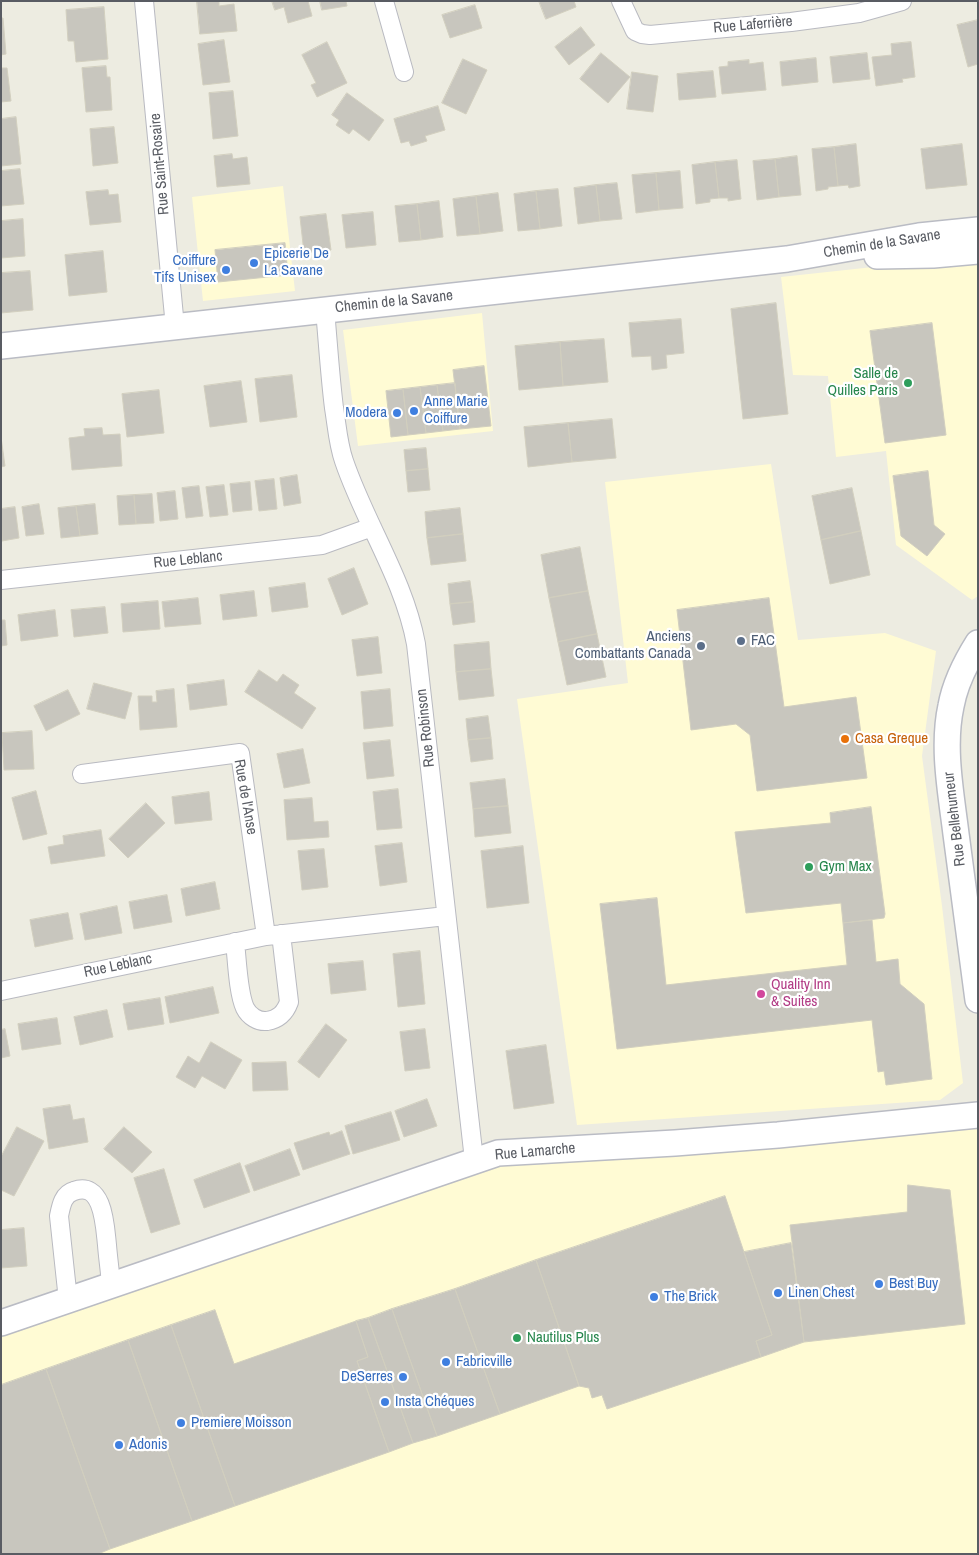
<!DOCTYPE html>
<meta charset="utf-8">
<style>
body{margin:0}
#map{position:relative;width:979px;height:1555px;overflow:hidden;background:#edece1;font-family:"Archivo Narrow",sans-serif}
canvas{display:block}
.frame{position:absolute;inset:0;border:2px solid #595c63;pointer-events:none}
</style>
<div id="map">
<canvas width="979" height="1555"></canvas>
<div class="frame"></div>
</div>
<script>
const context = document.querySelector('canvas').getContext('2d');
context.lineJoin = 'round';
function fill(path, color) { context.fillStyle = color; context.fill(path, 'evenodd'); }
function strokePath(path, color, width, dash) { context.strokeStyle = color; context.lineWidth = width; context.lineCap = dash ? 'butt' : 'round'; context.setLineDash(dash || []); context.stroke(path); }
function label(font, color, halo, rows, align = 'center') {
  context.font = font + ' "Archivo Narrow",sans-serif'; context.lineWidth = 4.5; context.setLineDash([]); context.textBaseline = 'middle'; context.strokeStyle = halo; context.fillStyle = color; for (const [text, x, y, turn = 0] of rows) {
    context.save(); context.translate(x, y); context.rotate((+turn || 0) * Math.PI / 180); context.textAlign = isNaN(turn) ? turn : align; if (halo) context.strokeText(text, 0, 0); context.fillText(text, 0, 0); context.restore();
  }
}
const commercial = new Path2D(`
 M283,186L295,291L203,301L192,197Z
 M978,258V596L972,600L896,545L886,451L836,457L828,376L793,375L781,277L938,260Z
 M482,313L493,431L358,446L343,330Z
 M771,464L798,640L885,633L936,651L922,756L942,906L963,1083L940,1100L577,1125L517,699L628,683L605,482Z
 M978,1115V1554H1V1323L450,1169Z`);
const building = new Path2D(`
 M197,1H219V6L234,4L237,31L200,34Z
 M272,1H308L312,16L288,23L284,7L275,10Z
 M320,1H346L347,6L322,10Z
 M539,1H574L576,7L546,19Z
 M475,5L482,28L450,38L442,15Z
 M104,7L108,59L76,62L74,41H68L66,10Z
 M1,18H3L6,54L1,55Z
 M978,20V64L968,67L957,25Z
 M581,27L595,45L569,65L555,47Z
 M224,40L230,82L203,85L198,44Z
 M327,42L347,83L317,97L311,85L316,83L302,55Z
 M911,42L915,77L902,79L903,82L876,86L872,57L892,55L891,44Z
 M601,53L630,77L608,103L580,79Z
 M867,53L870,79L833,83L830,57Z
 M816,58L818,82L782,86L780,62Z
 M463,59L487,70L466,114L442,103Z
 M749,60V64L763,62L766,90L722,94L719,67L728,66V62Z
 M106,66L107,77H110L112,110L86,112L82,68Z
 M1,68H7L11,101L1,102Z
 M713,71L716,97L679,100L677,74Z
 M632,72L658,76L653,112L627,109Z
 M233,91L238,136L213,139L209,93Z
 M347,93L384,120L369,141L353,129L349,134L336,125L339,120L332,115Z
 M438,106L445,130L425,136L427,141L411,146L409,141L401,143L394,119Z
 M16,117L21,164L1,166V119Z
 M114,127L118,163L93,166L90,129Z
 M856,144L860,186L849,188L848,185L838,186L834,147Z
 M962,144L967,185L926,189L921,149Z
 M834,147L838,186L828,187V189L816,191L812,149Z
 M232,154L233,159L247,157L250,184L217,187L214,156Z
 M797,156L801,195L779,197L775,159Z
 M775,159L779,197L757,200L753,161Z
 M737,160L741,199L728,201V198H719L715,162Z
 M715,162L719,198L710,199V202L696,204L692,165Z
 M20,169L24,204L1,206V171Z
 M680,171L683,208L659,210L656,173Z
 M656,173L659,210L636,213L632,175Z
 M617,183L622,219L600,221L596,185Z
 M596,185L600,221L578,224L574,188Z
 M558,189L562,226L540,229L536,191Z
 M108,190L109,195L118,194L121,222L90,225L86,192Z
 M536,191L540,229L518,231L514,194Z
 M498,193L503,231L480,234L476,196Z
 M476,196L480,234L457,236L453,199Z
 M439,201L443,237L421,240L417,204Z
 M417,204L421,240L399,242L395,206Z
 M373,212L376,245L346,248L342,215Z
 M326,214L331,250L304,253L300,217Z
 M23,219L25,256L1,258V221Z
 M285,243L288,275L218,282L215,250Z
 M103,251L107,292L69,296L65,255Z
 M30,271L33,310L1,313V273Z
 M776,303L788,414L743,419L731,309Z
 M681,319L684,353L666,355L667,368L652,370L651,356L632,357L629,323Z
 M932,323L946,435L885,443L870,331Z
 M604,339L608,382L563,386L560,342Z
 M560,342L563,386L519,390L515,346Z
 M484,366L491,426L460,429L453,370Z
 M292,375L297,417L260,422L255,379Z
 M241,381L247,422L210,427L204,386Z
 M455,383L460,429L443,431L437,385Z
 M437,385L443,431L426,433L420,387Z
 M420,387L426,433L408,435L403,389Z
 M403,389L408,435L391,437L386,391Z
 M159,390L164,433L127,437L122,394Z
 M612,419L616,458L572,462L568,423Z
 M568,423L572,462L528,467L524,427Z
 M102,428L103,435L120,434L122,466L72,470L69,438L85,436L84,429Z
 M1,437L5,466L1,467Z
 M426,448L428,469L406,471L404,450Z
 M428,469L430,490L408,492L406,471Z
 M928,471L934,525L945,534L927,556L901,536L893,476Z
 M297,475L301,503L284,506L280,478Z
 M274,479L277,509L259,511L255,481Z
 M250,482L252,510L233,512L230,484Z
 M224,485L228,515L210,517L206,487Z
 M199,486L203,516L186,518L182,488Z
 M852,488L861,531L821,540L812,496Z
 M175,491L178,519L160,521L157,493Z
 M152,494L154,523L136,524L134,495Z
 M134,495L136,524L119,525L117,496Z
 M39,504L44,534L26,536L22,507Z
 M95,504L98,534L80,536L76,506Z
 M76,506L80,536L61,538L58,508Z
 M15,507L19,538L2,541L1,509Z
 M460,508L463,534L427,538L425,512Z
 M861,531L870,575L830,584L821,540Z
 M463,534L466,561L431,565L427,538Z
 M580,547L588,591L549,598L541,555Z
 M354,568L368,604L342,615L328,579Z
 M470,581L473,602L450,604L448,584Z
 M305,583L308,607L272,612L269,588Z
 M254,591L257,616L223,620L220,595Z
 M588,591L597,634L558,642L549,598Z
 M198,598L201,624L165,627L162,602Z
 M769,598L784,707L856,697L867,778L757,791L750,735L736,724L691,730L677,610Z
 M158,601L160,629L123,632L121,604Z
 M473,602L475,622L453,625L450,604Z
 M105,607L108,633L74,637L71,610Z
 M55,610L58,636L21,641L18,615Z
 M1,620H5L7,645L1,646Z
 M597,634L606,677L567,685L558,642Z
 M378,637L382,673L357,676L352,640Z
 M489,642L491,669L456,672L454,645Z
 M491,669L494,696L459,700L456,672Z
 M259,670L277,682L283,674L299,685L294,693L316,708L302,729L245,692Z
 M224,680L227,705L190,710L187,685Z
 M94,683L132,693L125,719L87,709Z
 M174,689L177,727L140,730L138,696H152V702H157L156,691Z
 M390,689L393,726L364,729L361,692Z
 M68,690L80,714L46,731L34,706Z
 M488,716L491,738L468,740L466,719Z
 M32,731L34,769L4,770L2,733Z
 M491,738L493,759L471,762L468,740Z
 M390,740L394,776L367,779L363,743Z
 M303,749L310,783L284,788L277,754Z
 M505,779L508,806L473,809L470,783Z
 M398,789L402,828L377,830L373,792Z
 M36,791L47,834L23,840L12,798Z
 M209,792L212,820L175,824L172,797Z
 M312,798L314,822L328,821L329,837L287,840L284,800Z
 M146,803L165,823L128,858L109,839Z
 M508,806L511,833L475,837L473,809Z
 M871,807L885,914L884,918L843,923L841,903L746,913L735,832L831,823L830,813Z
 M101,830L105,856L51,864L48,847L64,844L63,836Z
 M402,843L407,882L380,886L375,846Z
 M523,846L529,903L487,908L481,851Z
 M324,849L328,887L302,890L298,851Z
 M215,882L220,909L186,916L181,889Z
 M167,895L172,922L134,929L129,902Z
 M657,898L666,985L847,965L843,923L872,920L876,962L898,959L900,984L924,1004L932,1079L886,1085L884,1071L878,1072L872,1020L617,1049L600,904Z
 M117,906L122,933L85,940L80,914Z
 M68,913L73,939L35,947L30,920Z
 M420,951L425,1004L398,1007L393,954Z
 M363,961L366,990L331,994L328,964Z
 M213,987L219,1013L170,1023L165,997Z
 M160,998L164,1024L128,1030L123,1004Z
 M107,1010L113,1037L80,1045L74,1017Z
 M57,1018L61,1044L22,1050L18,1024Z
 M326,1024L347,1040L319,1078L298,1062Z
 M5,1029L10,1056L1,1058V1030Z
 M425,1029L430,1068L405,1071L400,1032Z
 M211,1042L242,1060L225,1089L202,1076L195,1088L176,1077L188,1056L199,1063Z
 M546,1045L554,1103L514,1109L506,1051Z
 M286,1062L288,1090L253,1091L252,1063Z
 M427,1099L437,1126L404,1137L395,1111Z
 M70,1105L73,1120L84,1118L88,1142L49,1149L43,1109Z
 M391,1112L400,1140L353,1154L345,1126Z
 M17,1127L44,1141L14,1196L1,1190V1157Z
 M124,1127L152,1152L132,1173L104,1149Z
 M342,1131L350,1154L303,1170L294,1143L329,1132L330,1135Z
 M290,1149L300,1175L254,1191L245,1166Z
 M240,1163L250,1192L204,1208L194,1180Z
 M164,1169L180,1224L151,1233L134,1178Z
 M908,1185L950,1190L965,1324L804,1342L790,1225L907,1212Z
 M725,1196L772,1335L756,1341L761,1357L607,1409L602,1395L592,1398L589,1388L579,1386L536,1260Z
 M24,1228L27,1266L1,1268V1230Z
 M791,1243L804,1342L761,1357L756,1341L772,1335L744,1252Z
 M536,1260L579,1386L500,1414L455,1289Z
 M455,1289L500,1414L437,1436L392,1309Z
 M392,1309L437,1436L413,1443L368,1318Z
 M215,1310L234,1364L356,1321L368,1357L357,1361L389,1452L235,1506L171,1325Z
 M368,1318L413,1443L389,1452L357,1361L368,1357L356,1321Z
 M171,1325L235,1506L192,1521L128,1340Z
 M128,1340L192,1521L110,1549L46,1369Z
 M46,1369L110,1549L98,1554H1V1385Z`);
const street = new Path2D(`
 M144,1L175,327
 M384,1L404,72
 M621,1L635,31L642,34L650,35L791,22L859,13L902,1
 M325,310C328,343 330,376 334,408C337,426 338,444 344,461C365,523 404,579 416,644L474,1160
 M1,580L322,545L372,527
 M82,774L240,753L266,936
 M235,942C237,959 238,993 245,1008C249,1016 258,1022 267,1021C279,1019 285,1013 289,1002L281,934
 M1,991L266,936L446,916
 M68,1300L59,1216C61,1206 63,1194 74,1191C104,1180 105,1228 107,1245C108,1258 110,1271 111,1285`);
const secondary = new Path2D(`
 M877,256L933,255L978,251
 M1,346L787,259L919,236L978,230
 M978,643C966,662 955,684 951,706C942,747 951,793 956,834C963,890 971,945 978,1000
 M1,1323L498,1153L675,1143L778,1135L978,1115`);
const markers = [
 [254,263,5,"#3f7fe0"],
 [226,270,5,"#3f7fe0"],
 [908,383,5,"#2e9e5b"],
 [414,411,5,"#3f7fe0"],
 [397,413,5,"#3f7fe0"],
 [741,641,5,"#5c6f8a"],
 [701,646,5,"#5c6f8a"],
 [845,739,5,"#e8710a"],
 [809,867,5,"#2e9e5b"],
 [761,994,5,"#d1479c"],
 [879,1284,5,"#3f7fe0"],
 [778,1293,5,"#3f7fe0"],
 [654,1297,5,"#3f7fe0"],
 [517,1338,5,"#2e9e5b"],
 [446,1362,5,"#3f7fe0"],
 [403,1377,5,"#3f7fe0"],
 [385,1402,5,"#3f7fe0"],
 [181,1423,5,"#3f7fe0"],
 [119,1445,5,"#3f7fe0"]
];
const streetNames = [
 ["Rue Laferrière",753,25,-5],
 ["Rue Saint-Rosaire",160,164,-95],
 ["Chemin de la Savane",882,244,-9],
 ["Chemin de la Savane",394,302,-6],
 ["Rue Leblanc",188,560,-6],
 ["Rue Robinson",426,728,-96],
 ["Rue de l'Anse",245,797,80],
 ["Rue Bellehumeur",955,819,-97],
 ["Rue Leblanc",118,966,-12],
 ["Rue Lamarche",535,1152,-5]
];
const shopNames = [
 ["Epicerie De",264,254],
 ["La Savane",264,271],
 ["Coiffure",216,261,"right"],
 ["Tifs Unisex",216,278,"right"],
 ["Anne Marie",424,402],
 ["Coiffure",424,419],
 ["Modera",387,413,"right"],
 ["Best Buy",889,1284],
 ["Linen Chest",788,1293],
 ["The Brick",664,1297],
 ["Fabricville",456,1362],
 ["DeSerres",393,1377,"right"],
 ["Insta Chéques",395,1402],
 ["Premiere Moisson",191,1423],
 ["Adonis",129,1445]
];
const leisureNames = [
 ["Salle de",898,374,"right"],
 ["Quilles Paris",898,391,"right"],
 ["Gym Max",819,867],
 ["Nautilus Plus",527,1338]
];
const serviceNames = [
 ["Anciens",691,637],
 ["Combattants Canada",691,654],
 ["FAC",751,641,"left"]
];
const foodNames = [
 ["Casa Greque",855,739]
];
const hotelNames = [
 ["Quality Inn",771,985],
 ["& Suites",771,1002]
];
fill(commercial, '#fffbd4');
fill(building, '#c8c6be');
strokePath(building, '#d2cfbf', 1);
strokePath(street, '#b9bac1', 20);
strokePath(secondary, '#babcc4', 28);
strokePath(street, '#fff', 18);
strokePath(secondary, '#fff', 25);
for (const [x, y, r, color] of markers) { const dot = new Path2D(); dot.arc(x, y, r, 0, 2 * Math.PI); context.fillStyle = color; context.fill(dot); strokePath(dot, '#fff', 2); }
label('15px', '#595c63', '#fff', streetNames);
label('15px', '#366cbe', '#fff', shopNames, 'left');
label('15px', '#27864d', '#fff', leisureNames, 'left');
label('15px', '#4e5e75', '#fff', serviceNames, 'right');
label('15px', '#c56008', '#fff', foodNames, 'left');
label('15px', '#b23c85', '#fff', hotelNames, 'left');
</script>
